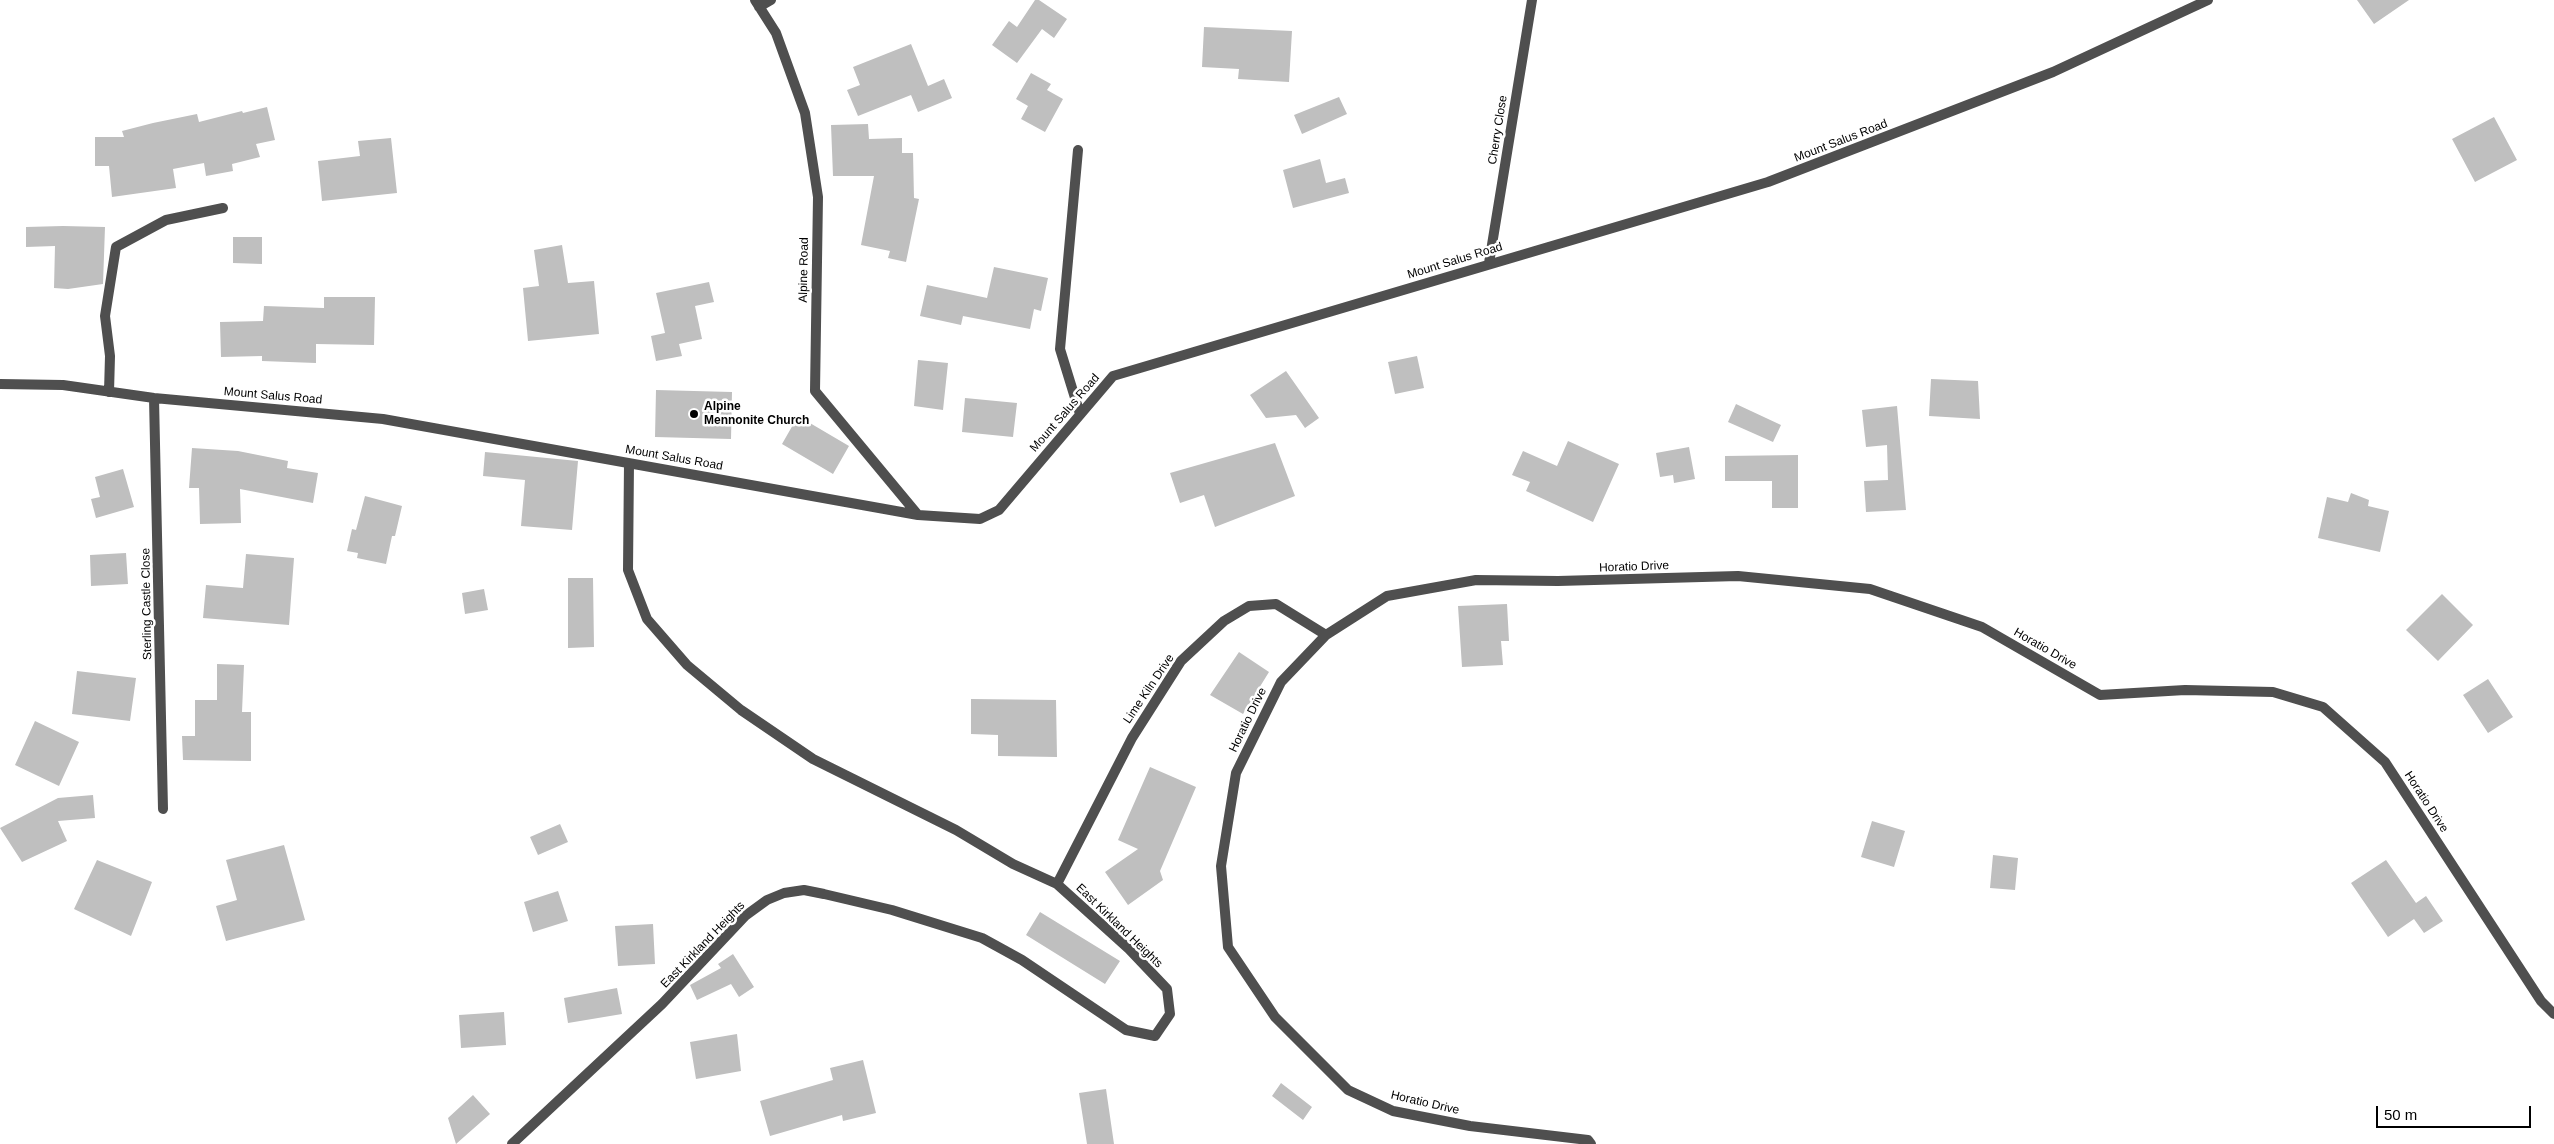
<!DOCTYPE html>
<style>
body{margin:0}
#map{position:relative;width:2554px;height:1144px;overflow:hidden;background:#fff;font-family:Arial,sans-serif}
canvas{display:block}
.scale{position:absolute;left:2376px;top:1106px;width:155px;height:22px;box-sizing:border-box;border:2px solid #000;border-top:0;padding-left:6px;font-size:15px;line-height:18px;white-space:nowrap;color:#000;-webkit-text-stroke:4px #fff;paint-order:stroke}
</style>
<div id="map">
<canvas width="2554" height="1144"></canvas>
<div class="scale">50 m</div>
</div>
<script>
const context = document.querySelector('canvas').getContext('2d');
context.lineJoin = 'round';
function fill(path, color) { context.fillStyle = color; context.fill(path, 'evenodd'); }
function strokePath(path, color, width, dash) { context.strokeStyle = color; context.lineWidth = width; context.lineCap = dash ? 'butt' : 'round'; context.setLineDash(dash || []); context.stroke(path); }
function label(font, color, halo, rows, align = 'center') {
  context.font = font + ' Arial,sans-serif'; context.lineWidth = 5; context.setLineDash([]); context.textBaseline = 'middle'; context.strokeStyle = halo; context.fillStyle = color; for (const [text, x, y, turn = 0] of rows) {
    context.save(); context.translate(x, y); context.rotate((+turn || 0) * Math.PI / 180); context.textAlign = isNaN(turn) ? turn : align; if (halo) context.strokeText(text, 0, 0); context.fillText(text, 0, 0); context.restore();
  }
}
const building = new Path2D(`
 M1035,0H1039L1067,19L1054,38L1042,29L1017,63L992,45L1009,21L1017,27Z
 M2357,0H2409L2374,24Z
 M1204,27L1292,31L1289,82L1238,79L1239,69L1202,67Z
 M911,44L928,86L944,79L952,98L918,112L911,95L858,116L847,90L860,85L853,67Z
 M1031,73L1051,84L1047,90L1063,99L1045,132L1021,119L1028,106L1016,99Z
 M1339,97L1347,114L1302,134L1294,115Z
 M267,107L275,140L256,144L260,157L232,164L233,171L206,176L204,163L173,169L176,188L112,197L109,166H95V137H124L122,131L153,123L197,114L199,122L242,111L243,113Z
 M2494,117L2517,160L2475,182L2452,139Z
 M868,124L869,139L902,138V153H913L914,198L919,199L906,262L888,258L890,251L861,245L874,176H833L831,125Z
 M391,138L397,193L322,201L318,161L360,156L358,141Z
 M1320,159L1326,183L1345,178L1349,193L1293,208L1283,170Z
 M63,226L105,227L103,284L68,289L54,288L55,246L26,247V227Z
 M233,237H262V264L233,263Z
 M562,245L568,283L594,281L599,334L528,341L523,288L539,286L534,250Z
 M994,267L1048,278L1041,311L1034,309L1030,329L963,316L961,325L920,316L927,285L987,298Z
 M709,282L714,302L695,306L702,339L679,344L682,356L656,361L651,336L665,333L656,293Z
 M324,297H375L374,345L316,344V363L262,361V356L221,357L220,322L263,321L264,306L324,308Z
 M1417,356L1424,388L1395,394L1388,362Z
 M918,360L948,363L943,410L914,406Z
 M1286,371L1319,418L1305,428L1296,415L1266,418L1250,395Z
 M1931,379L1978,381L1980,419L1929,416Z
 M656,390L732,392L731,439L655,437Z
 M965,398L1017,403L1013,437L962,432Z
 M1736,404L1781,425L1773,442L1728,422Z
 M1897,406L1906,510L1866,512L1864,481L1888,480L1887,445L1866,447L1862,410Z
 M798,416L849,446L833,474L782,444Z
 M1568,441L1619,464L1593,522L1526,491L1530,482L1512,475L1523,451L1557,466Z
 M1275,443L1295,496L1215,527L1204,495L1180,503L1170,473Z
 M1689,447L1695,479L1674,483L1673,475L1660,477L1656,453Z
 M192,448L238,451L288,461L287,468L318,473L313,503L240,489L241,523L200,524L199,488H189Z
 M485,452L578,461L572,530L521,526L525,480L483,476Z
 M1798,455V508H1772V481H1725V456Z
 M123,469L134,507L96,518L91,499L100,497L95,477Z
 M2351,493L2369,500L2368,506L2389,511L2380,552L2318,538L2327,497L2348,502Z
 M365,496L402,506L395,536H392L386,564L357,558L358,553L347,551L352,529L356,530Z
 M126,553L128,584L91,586L90,555Z
 M246,554L294,558L289,625L203,618L206,585L243,588Z
 M568,578H593L594,647L568,648Z
 M484,589L488,610L465,614L462,593Z
 M2442,594L2473,625L2438,661L2406,630Z
 M1507,604L1509,641H1501L1503,665L1462,667L1458,606Z
 M1239,652L1269,672L1243,714L1210,695Z
 M217,664L244,665L242,712H251V761L183,760L182,736H195V700H217Z
 M77,671L136,678L130,721L72,714Z
 M2488,679L2513,717L2488,733L2463,695Z
 M971,699L1056,700L1057,757L998,756V735L971,734Z
 M35,721L79,742L59,786L15,765Z
 M1150,767L1196,787L1160,871L1163,880L1128,905L1105,872L1138,849L1118,840Z
 M93,795L95,818L58,821L67,841L22,862L0,828L58,798Z
 M1872,821L1905,831L1894,867L1861,857Z
 M560,824L568,842L538,855L530,837Z
 M284,845L305,920L226,941L216,906L237,900L226,860Z
 M1993,855L2018,858L2015,890L1990,888Z
 M97,860L152,882L131,936L74,909Z
 M2386,860L2416,903L2426,896L2443,921L2424,933L2414,919L2388,937L2351,883Z
 M558,891L568,921L533,932L524,902Z
 M1040,912L1120,961L1105,984L1026,935Z
 M653,924L655,964L618,966L615,926Z
 M733,954L754,987L739,997L731,984L697,1000L690,985L721,968L718,964Z
 M617,988L622,1014L568,1023L564,998Z
 M504,1012L506,1045L461,1048L459,1015Z
 M737,1034L741,1071L696,1079L690,1042Z
 M863,1060L876,1113L843,1121L842,1115L770,1136L760,1101L833,1080L830,1068Z
 M1281,1083L1312,1107L1303,1120L1272,1096Z
 M1106,1089L1114,1144H1087L1079,1093Z
 M473,1095L490,1114L456,1144L448,1118Z`);
const street = new Path2D(`
 M755,0L776,33L805,113L818,197L815,391L918,515
 M759,7L771,0
 M1078,150L1060,349L1080,414
 M1489,263L1532,0
 M0,384L63,385L154,398L383,419L918,515L980,519L999,510L1113,376L1768,182L2053,72L2208,0
 M109,392L110,356L105,316L116,247L166,220L223,208
 M154,398L163,809
 M1057,884L1132,738L1181,661L1224,621L1249,606L1276,604L1326,635
 M512,1144L662,1004L745,916L767,900L784,893L804,890L824,894L892,910L982,938L1022,960L1126,1030L1155,1036L1170,1014L1167,989L1129,949L1057,884L1013,864L956,830L813,759L741,710L687,665L647,619L628,570L629,463
 M1591,1144L1588,1140L1470,1126L1393,1111L1348,1090L1275,1017L1228,947L1221,866L1236,773L1281,682L1326,635L1387,596L1476,580L1558,581L1738,576L1870,589L1982,627L2100,695L2185,690L2273,692L2323,707L2385,762L2541,1001L2554,1014`);
const markers = [
 [694,414,5,"#000"]
];
const streetNames = [
 ["Cherry Close",1498,130,-81],
 ["Mount Salus Road",1841,141,-21],
 ["Mount Salus Road",1455,261,-17],
 ["Alpine Road",804,270,-89],
 ["Mount Salus Road",273,396,5],
 ["Mount Salus Road",1065,413,-49],
 ["Mount Salus Road",674,458,10],
 ["Horatio Drive",1634,567,-2],
 ["Sterling Castle Close",147,604,-91],
 ["Horatio Drive",2045,649,30],
 ["Lime Kiln Drive",1149,689,-56],
 ["Horatio Drive",1248,720,-64],
 ["Horatio Drive",2426,802,57],
 ["East Kirkland Heights",1119,926,44],
 ["East Kirkland Heights",703,945,-46],
 ["Horatio Drive",1425,1103,13]
];
const poiNames = [
 ["Alpine",704,407],
 ["Mennonite Church",704,421]
];
fill(building, '#bfbfbf');
strokePath(street, '#4f4f4f', 10);
for (const [x, y, r, color] of markers) { const dot = new Path2D(); dot.arc(x, y, r, 0, 2 * Math.PI); context.fillStyle = color; context.fill(dot); strokePath(dot, '#fff', 2); }
label('12px', '#000', '#fff', streetNames);
label('bold 12px', '#000', '#fff', poiNames, 'left');
</script>
